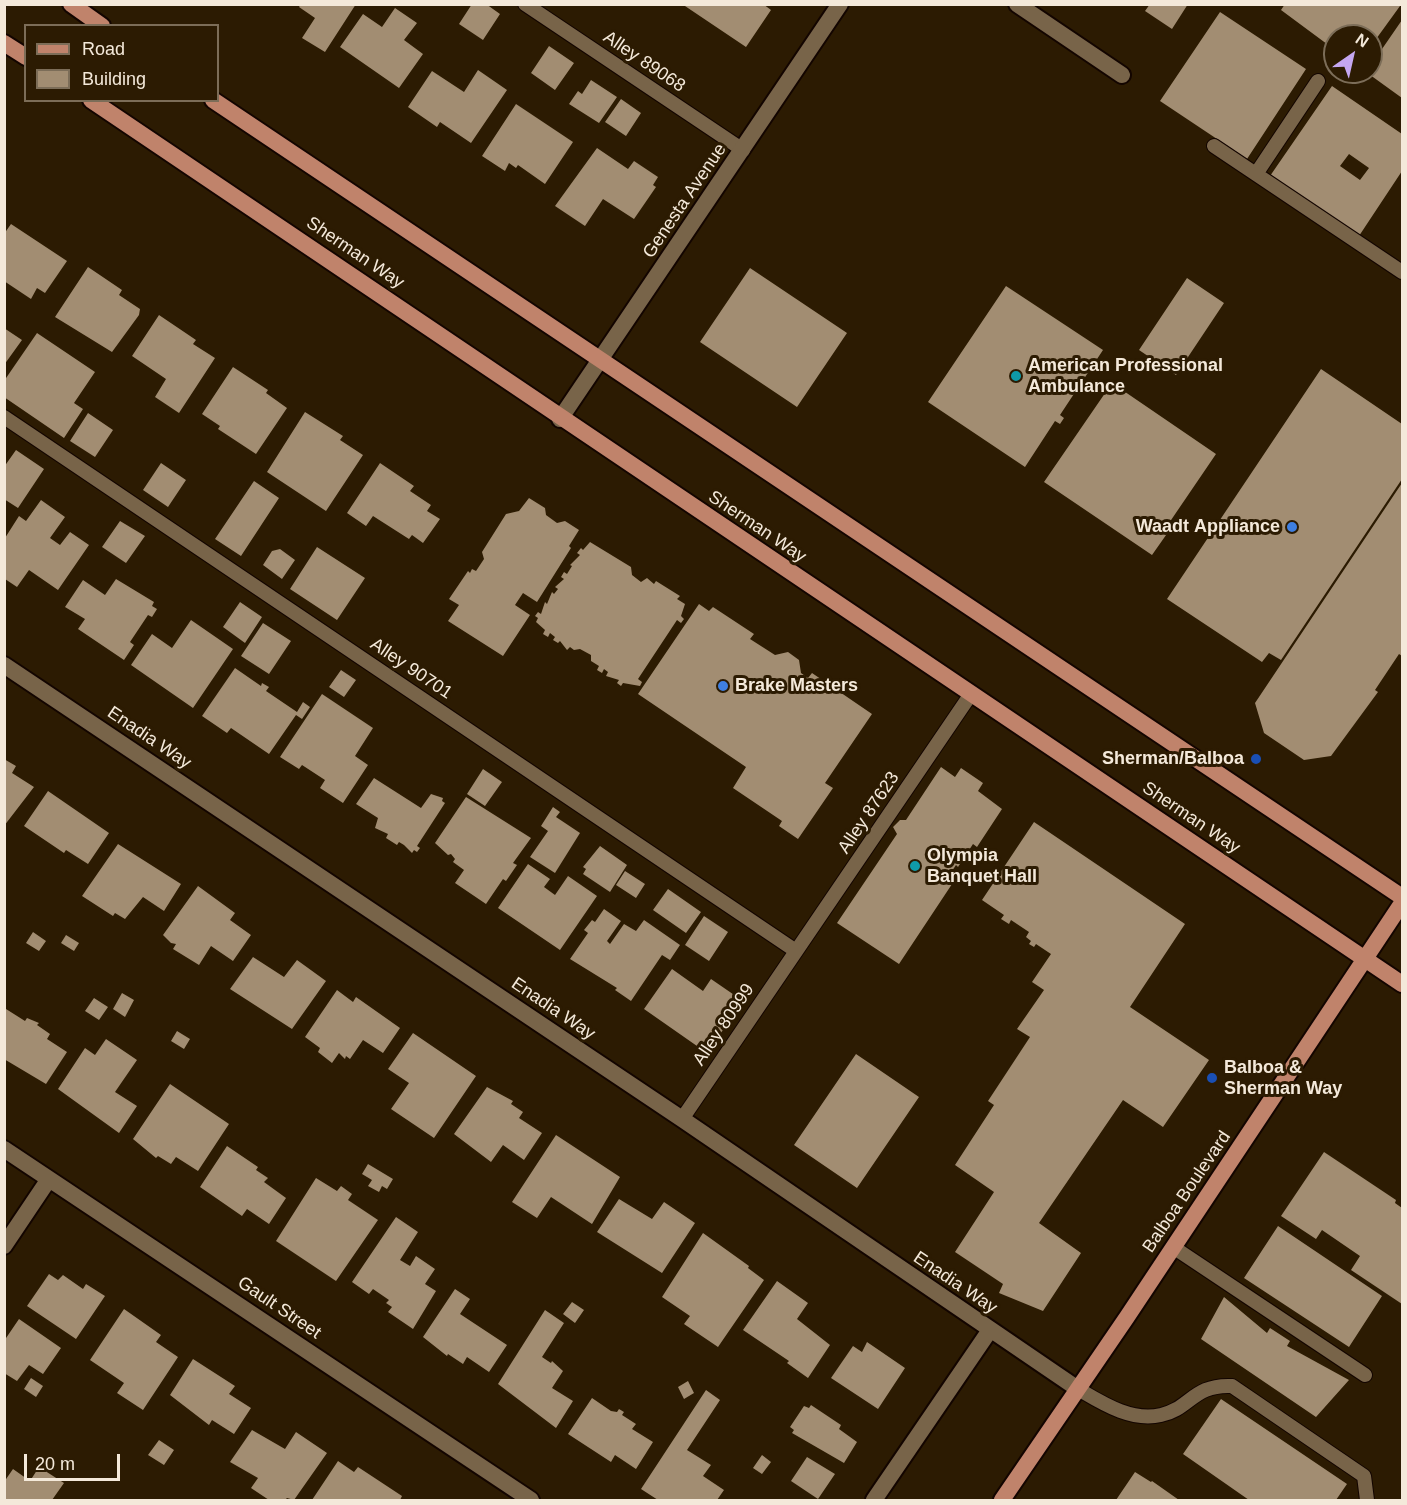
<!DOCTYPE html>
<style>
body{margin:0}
#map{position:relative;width:1407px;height:1505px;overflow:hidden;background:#2c1b02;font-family:Arial,sans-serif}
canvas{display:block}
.frame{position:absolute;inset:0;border:6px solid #f4e9da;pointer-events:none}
.legend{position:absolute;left:24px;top:24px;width:195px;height:78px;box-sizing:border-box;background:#2c1b02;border:2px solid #7c6d58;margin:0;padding:8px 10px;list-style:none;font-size:18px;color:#f4e9da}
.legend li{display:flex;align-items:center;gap:12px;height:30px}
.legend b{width:30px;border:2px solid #7c6d58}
.north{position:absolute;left:1323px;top:24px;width:60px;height:60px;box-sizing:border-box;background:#2c1b02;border:2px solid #7c6d58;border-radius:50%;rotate:34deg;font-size:16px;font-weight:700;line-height:24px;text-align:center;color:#f4e9da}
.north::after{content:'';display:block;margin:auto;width:21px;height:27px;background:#c5a7f1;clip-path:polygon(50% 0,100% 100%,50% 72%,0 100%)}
.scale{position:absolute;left:24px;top:1454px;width:96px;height:27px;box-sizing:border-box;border:3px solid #f4e9da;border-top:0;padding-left:8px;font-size:18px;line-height:21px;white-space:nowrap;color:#f4e9da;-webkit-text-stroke:4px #2c1b02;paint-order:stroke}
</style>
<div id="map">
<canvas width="1407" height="1505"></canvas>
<div class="frame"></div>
<ul class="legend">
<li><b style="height:8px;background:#c0836b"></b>Road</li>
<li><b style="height:16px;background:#a28d72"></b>Building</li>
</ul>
<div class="north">N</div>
<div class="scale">20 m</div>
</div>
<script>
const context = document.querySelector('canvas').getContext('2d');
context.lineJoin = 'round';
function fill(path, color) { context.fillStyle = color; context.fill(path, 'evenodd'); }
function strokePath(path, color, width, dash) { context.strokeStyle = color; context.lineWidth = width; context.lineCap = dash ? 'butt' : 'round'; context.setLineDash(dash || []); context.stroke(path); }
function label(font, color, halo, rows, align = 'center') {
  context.font = font + ' Arial,sans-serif'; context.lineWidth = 6; context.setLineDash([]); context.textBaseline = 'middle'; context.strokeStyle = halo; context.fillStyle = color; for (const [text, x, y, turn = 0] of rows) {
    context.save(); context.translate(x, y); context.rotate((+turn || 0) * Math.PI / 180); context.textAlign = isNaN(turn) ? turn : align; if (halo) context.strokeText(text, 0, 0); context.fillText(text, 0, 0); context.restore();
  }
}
const building = new Path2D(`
 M301,4H356L325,52L302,38L315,18L299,7Z
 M472,4H486L500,14L483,40L459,24Z
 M682,4H763L771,10L746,47Z
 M1150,4H1188L1172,29L1145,11Z
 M1285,4H1398L1400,6L1371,46V36H1335V50L1281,10Z
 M395,8L417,23L404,40L423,54L399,88L340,47L363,14L382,27Z
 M1220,12L1306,69L1247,159L1160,101Z
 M1402,20V98L1366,72H1371V65Z
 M549,46L574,63L555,90L531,73Z
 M478,70L507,90L471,143L440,122L437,127L408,107L432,71L464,92Z
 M591,80L617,97L599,123L569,104L578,91L582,94Z
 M1332,86L1402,134V171L1359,236L1270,176ZM1349,154L1369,168L1360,180L1340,166Z
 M621,99L641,113L626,136L605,122Z
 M516,104L573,142L545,184L518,165L516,168L509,163L505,171L482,156Z
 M597,148L628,169L634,161L658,177L653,185L656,187L634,219L603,199L585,226L555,206Z
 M11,224L67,261L45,293L37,288L31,299L4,281V234Z
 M88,267L122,290L119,295L140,309L139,315L112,352L55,317Z
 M750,268L847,333L797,407L700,342Z
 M1187,278L1224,303L1176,375L1139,350Z
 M1006,286L1103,350L1060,415L1064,418L1060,424L1055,421L1025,467L928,402Z
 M159,315L196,340L193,344L215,358L179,413L155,397L166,379L132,356Z
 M4,328L22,340L4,365Z
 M37,333L95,372L74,403L83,409L64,438L4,397V381Z
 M233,367L268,390L266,393L287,408L256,454L218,429L220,426L202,414Z
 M1321,369L1402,424V479L1281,660L1269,653L1262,662L1167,599Z
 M1112,383L1216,454L1167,526L1171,528L1152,555L1044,482Z
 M305,412L343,436L340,440L363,455L326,511L267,472Z
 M88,413L113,430L95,457L70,441Z
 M16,450L44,469L18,508L4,499V467Z
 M161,463L186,480L168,507L143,490Z
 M380,463L414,486L410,491L431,505L427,511L440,519L423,543L412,535L409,539L373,516L366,526L347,513Z
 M254,481L279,498L241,556L215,539Z
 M1402,483V656L1399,654L1375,690L1378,692L1331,756L1304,760L1264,733L1255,703Z
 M529,498L545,508L546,515L557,523L565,521L579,530L569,546L571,548L537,602L523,593L515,605L530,615L503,656L448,621L459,605L449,599L468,571L470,573L472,569L476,571L484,559L482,552L506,514L519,511Z
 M41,500L65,517L50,538L60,545L70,532L89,545L58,590L29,570L17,587L5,579V538L19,516L26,521Z
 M120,521L145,536L126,563L102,547Z
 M590,542L631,567L632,575L641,582L647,578L654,584L656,581L680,596L677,599L685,604L681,616L684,619L681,623L677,620L638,679L642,682L640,686L623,683L621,686L617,683L619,680L606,676L608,672L604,669L602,673L597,670L599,666L591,661V655L580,649L574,650L570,647L567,650L560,641L558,643L553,640L555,637L550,633L548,637L543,634L545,630L536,622L538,618L535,616L538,612L541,614L545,602L547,604L552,592L554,594L558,589L555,587L564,579L561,577L564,572L567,574L572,566L570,565L580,555L577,553L581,548L583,550Z
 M317,547L365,578L337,620L290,589Z
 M280,549L295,560L282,579L263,565L272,551Z
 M116,579L154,602L152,606L157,609L152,617L148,615L130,642L134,645L124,660L78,629L85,619L65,607L83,580L105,595Z
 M240,602L262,617L245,643L223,627Z
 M699,604L709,611L713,607L754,634L750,639L775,655L788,652L799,660L801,673L808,678L812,673L872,714L825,783L833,788L798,839L779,826L782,821L733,788L746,767L638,694Z
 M191,620L233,649L193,708L131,665L152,634L172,648Z
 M263,623L291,641L269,674L241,656Z
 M235,668L261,686L262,683L269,687L266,691L297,712L303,702L310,707L302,719L296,715L269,754L231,728L227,733L202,716Z
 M341,670L356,680L344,697L329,687Z
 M322,694L373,728L355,756L368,765L343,803L320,788L325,780L302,765L299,769L280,757Z
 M4,759L16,766L12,773L34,787L4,826Z
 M941,767L955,777L961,768L983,783L978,791L1002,809L977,847L973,844L958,867L956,865L952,871L958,875L899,964L837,923L897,834L893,827L900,820H906Z
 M483,769L502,782L485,806L467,794Z
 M374,778L421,808L431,794L443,798L442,801L445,803L417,846L420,848L417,852L414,850L412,853L404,845L399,842L397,845L386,838L388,834L375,828L378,818L356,804Z
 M48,791L109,833L88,864L66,850L64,853L24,826Z
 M466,797L531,838L513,863L517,865L506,881L503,879L486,904L455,883L464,870L453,862L455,859L451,854L448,855L435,843Z
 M553,807L560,812L556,817L580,833L555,873L530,857L548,831L541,826Z
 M1034,822L1185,924L1130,1007L1209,1060L1163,1127L1123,1100L1039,1223L1081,1253L1043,1311L999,1293L1003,1284L955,1252L994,1192L955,1165L994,1105L988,1101L1030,1037L1017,1029L1044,990L1032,982L1051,954L1036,944L1034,947L1029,944L1031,941L1026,937L1029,932L1011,920L1009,924L1001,919L1004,915L982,900Z
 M118,844L181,884L164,911L143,897L125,919L115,913L113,916L82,896Z
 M600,846L627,865L610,892L583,874L586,869L583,867Z
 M528,864L550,879L544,887L555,895L568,876L597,896L560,950L498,908Z
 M625,871L645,884L636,898L616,885Z
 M198,886L235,913L230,920L251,935L233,961L211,946L199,965L173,949L176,944L171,943L163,935Z
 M668,889L701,912L686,933L653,910Z
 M604,909L621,921L607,941L610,944L624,924L636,931L644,920L680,945L670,960L662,955L631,1001L615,990L617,988L570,959L588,933L584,930L592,920L595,922Z
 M704,916L728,932L709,961L685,945Z
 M33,932L46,941L39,951L26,943Z
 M66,935L79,943L74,951L61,943Z
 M253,957L284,977L297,960L326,981L292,1029L230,989Z
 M672,969L703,991L711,979L743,1001L707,1053L644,1009Z
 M337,990L353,1002L356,997L400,1028L383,1053L363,1040L350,1059L346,1056L345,1059L339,1053L332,1063L318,1052L320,1048L305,1037Z
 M122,993L134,1000L125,1017L113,1009Z
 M94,998L108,1007L99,1020L85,1011Z
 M6,1009L25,1021L27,1018L39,1023L37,1025L50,1034L47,1039L67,1052L46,1084L4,1059Z
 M177,1031L190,1039L184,1049L171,1041Z
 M413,1033L476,1076L434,1138L391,1109L409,1083L388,1069Z
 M106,1039L137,1060L115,1092L137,1106L119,1133L58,1089L85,1048L95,1055Z
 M856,1054L919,1097L857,1188L794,1145Z
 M170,1084L229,1124L198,1171L176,1157L171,1164L158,1156L156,1158L133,1139Z
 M487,1087L513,1101L511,1104L523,1112L519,1118L542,1133L524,1160L503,1145L491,1162L454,1134Z
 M556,1135L620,1177L592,1224L551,1197L537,1218L512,1202Z
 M227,1146L258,1167L256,1170L268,1178L264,1182L286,1198L269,1224L247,1209L242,1216L200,1187Z
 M1324,1152L1396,1200L1395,1203L1402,1208V1304L1351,1270L1360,1256L1322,1230L1316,1239L1281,1216Z
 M368,1164L393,1179L387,1189L382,1186L379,1192L368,1186L372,1180L362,1174Z
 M316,1178L337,1191L341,1186L352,1194L348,1200L378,1220L336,1281L276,1241Z
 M619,1199L652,1219L664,1202L695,1223L662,1273L597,1232Z
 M396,1217L418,1232L400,1260L410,1266L416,1256L435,1269L425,1284L436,1291L413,1329L388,1312L392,1307L386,1303L389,1300L373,1289L369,1294L352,1282Z
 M1278,1226L1382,1296L1349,1347L1244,1278Z
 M703,1233L749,1266L748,1268L764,1280L718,1347L684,1324L690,1316L662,1297Z
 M49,1274L58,1280L63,1275L83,1289L86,1284L105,1296L76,1339L27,1306Z
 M777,1281L808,1303L797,1319L830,1345L808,1378L787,1363L789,1361L743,1330Z
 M455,1289L470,1299L460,1314L507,1345L489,1372L467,1357L463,1364L448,1354L447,1356L423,1337Z
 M1224,1297L1267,1333L1270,1328L1290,1341L1287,1346L1349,1380L1316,1417L1201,1339Z
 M572,1302L584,1310L575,1323L563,1314Z
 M124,1309L161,1335L156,1342L178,1357L143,1410L117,1393L124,1383L90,1360Z
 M545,1310L564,1323L542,1357L551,1363L552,1361L563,1371L552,1388L573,1401L556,1428L498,1384Z
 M19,1319L61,1348L43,1374L29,1365L17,1381L4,1373V1341Z
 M867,1342L905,1368L878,1409L831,1378L853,1346L862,1352Z
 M193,1359L235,1386L229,1394L251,1408L234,1434L212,1420L209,1425L170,1395Z
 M31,1378L43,1386L36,1397L24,1389Z
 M688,1381L694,1393L684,1399L678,1387Z
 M706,1390L720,1400L687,1450L711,1465L703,1476L724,1490L717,1500H658L641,1489Z
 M592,1398L611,1411L617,1412L619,1409L624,1412L622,1415L636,1424L632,1429L653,1442L636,1469L615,1455L611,1462L568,1434Z
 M1221,1399L1347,1484L1336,1500H1249L1183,1454Z
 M811,1405L841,1425L839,1429L857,1442L844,1463L792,1433L794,1430L790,1427L804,1406L809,1408Z
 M252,1430L285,1449L296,1432L327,1453L294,1500L287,1498L285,1500H269L251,1488L258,1478L230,1462Z
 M159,1440L174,1450L164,1465L148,1455Z
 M762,1455L771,1462L762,1474L753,1468Z
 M807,1457L835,1474L818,1499L791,1481Z
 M338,1461L354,1472L358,1467L402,1496L400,1500H312Z
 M39,1467L64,1483L52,1500H4V1482L13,1469L30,1481Z
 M1135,1472L1151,1482L1152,1481L1179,1500H1116Z`);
const service = new Path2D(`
 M525,4L743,150
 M1214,146L1402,272
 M1256,174L1318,81
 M4,417L796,951
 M682,1119L971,694
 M1173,1247L1365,1375
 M1078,1389C1102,1403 1131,1422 1161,1415C1190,1409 1193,1384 1232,1386L1364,1476L1367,1500`);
const minor = new Path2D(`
 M1017,4L1122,75
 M560,419L840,4
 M4,665L682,1119L1078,1389
 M4,1149L531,1500
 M4,1246L49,1179
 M874,1500L990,1330`);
const primary = new Path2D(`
 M71,4L102,26
 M4,43L26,57
 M91,100L1402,984
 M213,100L1402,897
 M1002,1500L1127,1317L1402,903`);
const markers = [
 [1016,376,6,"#0f9aa8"],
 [1292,527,6,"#3f7fe0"],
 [723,686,6,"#3f7fe0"],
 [1256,759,6,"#1a4fb4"],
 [915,866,6,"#0f9aa8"],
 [1212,1078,6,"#1a4fb4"]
];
const streetNames = [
 ["Alley 89068",644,62,34],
 ["Genesta Avenue",685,201,-56],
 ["Sherman Way",355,253,34],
 ["Sherman Way",757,527,34],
 ["Alley 90701",411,669,34],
 ["Enadia Way",149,738,34],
 ["Alley 87623",869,813,-56],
 ["Sherman Way",1191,818,34],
 ["Enadia Way",553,1009,34],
 ["Alley 80999",724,1025,-56],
 ["Balboa Boulevard",1187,1192,-56],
 ["Enadia Way",955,1283,34],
 ["Gault Street",279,1308,34]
];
const poiNames = [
 ["American Professional",1028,366],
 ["Ambulance",1028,387],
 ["Waadt Appliance",1280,527,"right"],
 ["Brake Masters",735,686],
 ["Sherman/Balboa",1244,759,"right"],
 ["Olympia",927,856],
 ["Banquet Hall",927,877],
 ["Balboa &",1224,1068],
 ["Sherman Way",1224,1089]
];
fill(building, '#a28d72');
strokePath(service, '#130500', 16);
strokePath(minor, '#130500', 20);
strokePath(primary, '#130500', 20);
strokePath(service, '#786449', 14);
strokePath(minor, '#786449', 16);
strokePath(primary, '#c0836b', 16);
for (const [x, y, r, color] of markers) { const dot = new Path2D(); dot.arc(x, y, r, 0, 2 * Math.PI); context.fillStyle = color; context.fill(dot); strokePath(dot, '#2c1b02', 2); }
label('18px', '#f4e9da', '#2c1b02', streetNames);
label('bold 18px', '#f4e9da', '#2c1b02', poiNames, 'left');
</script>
